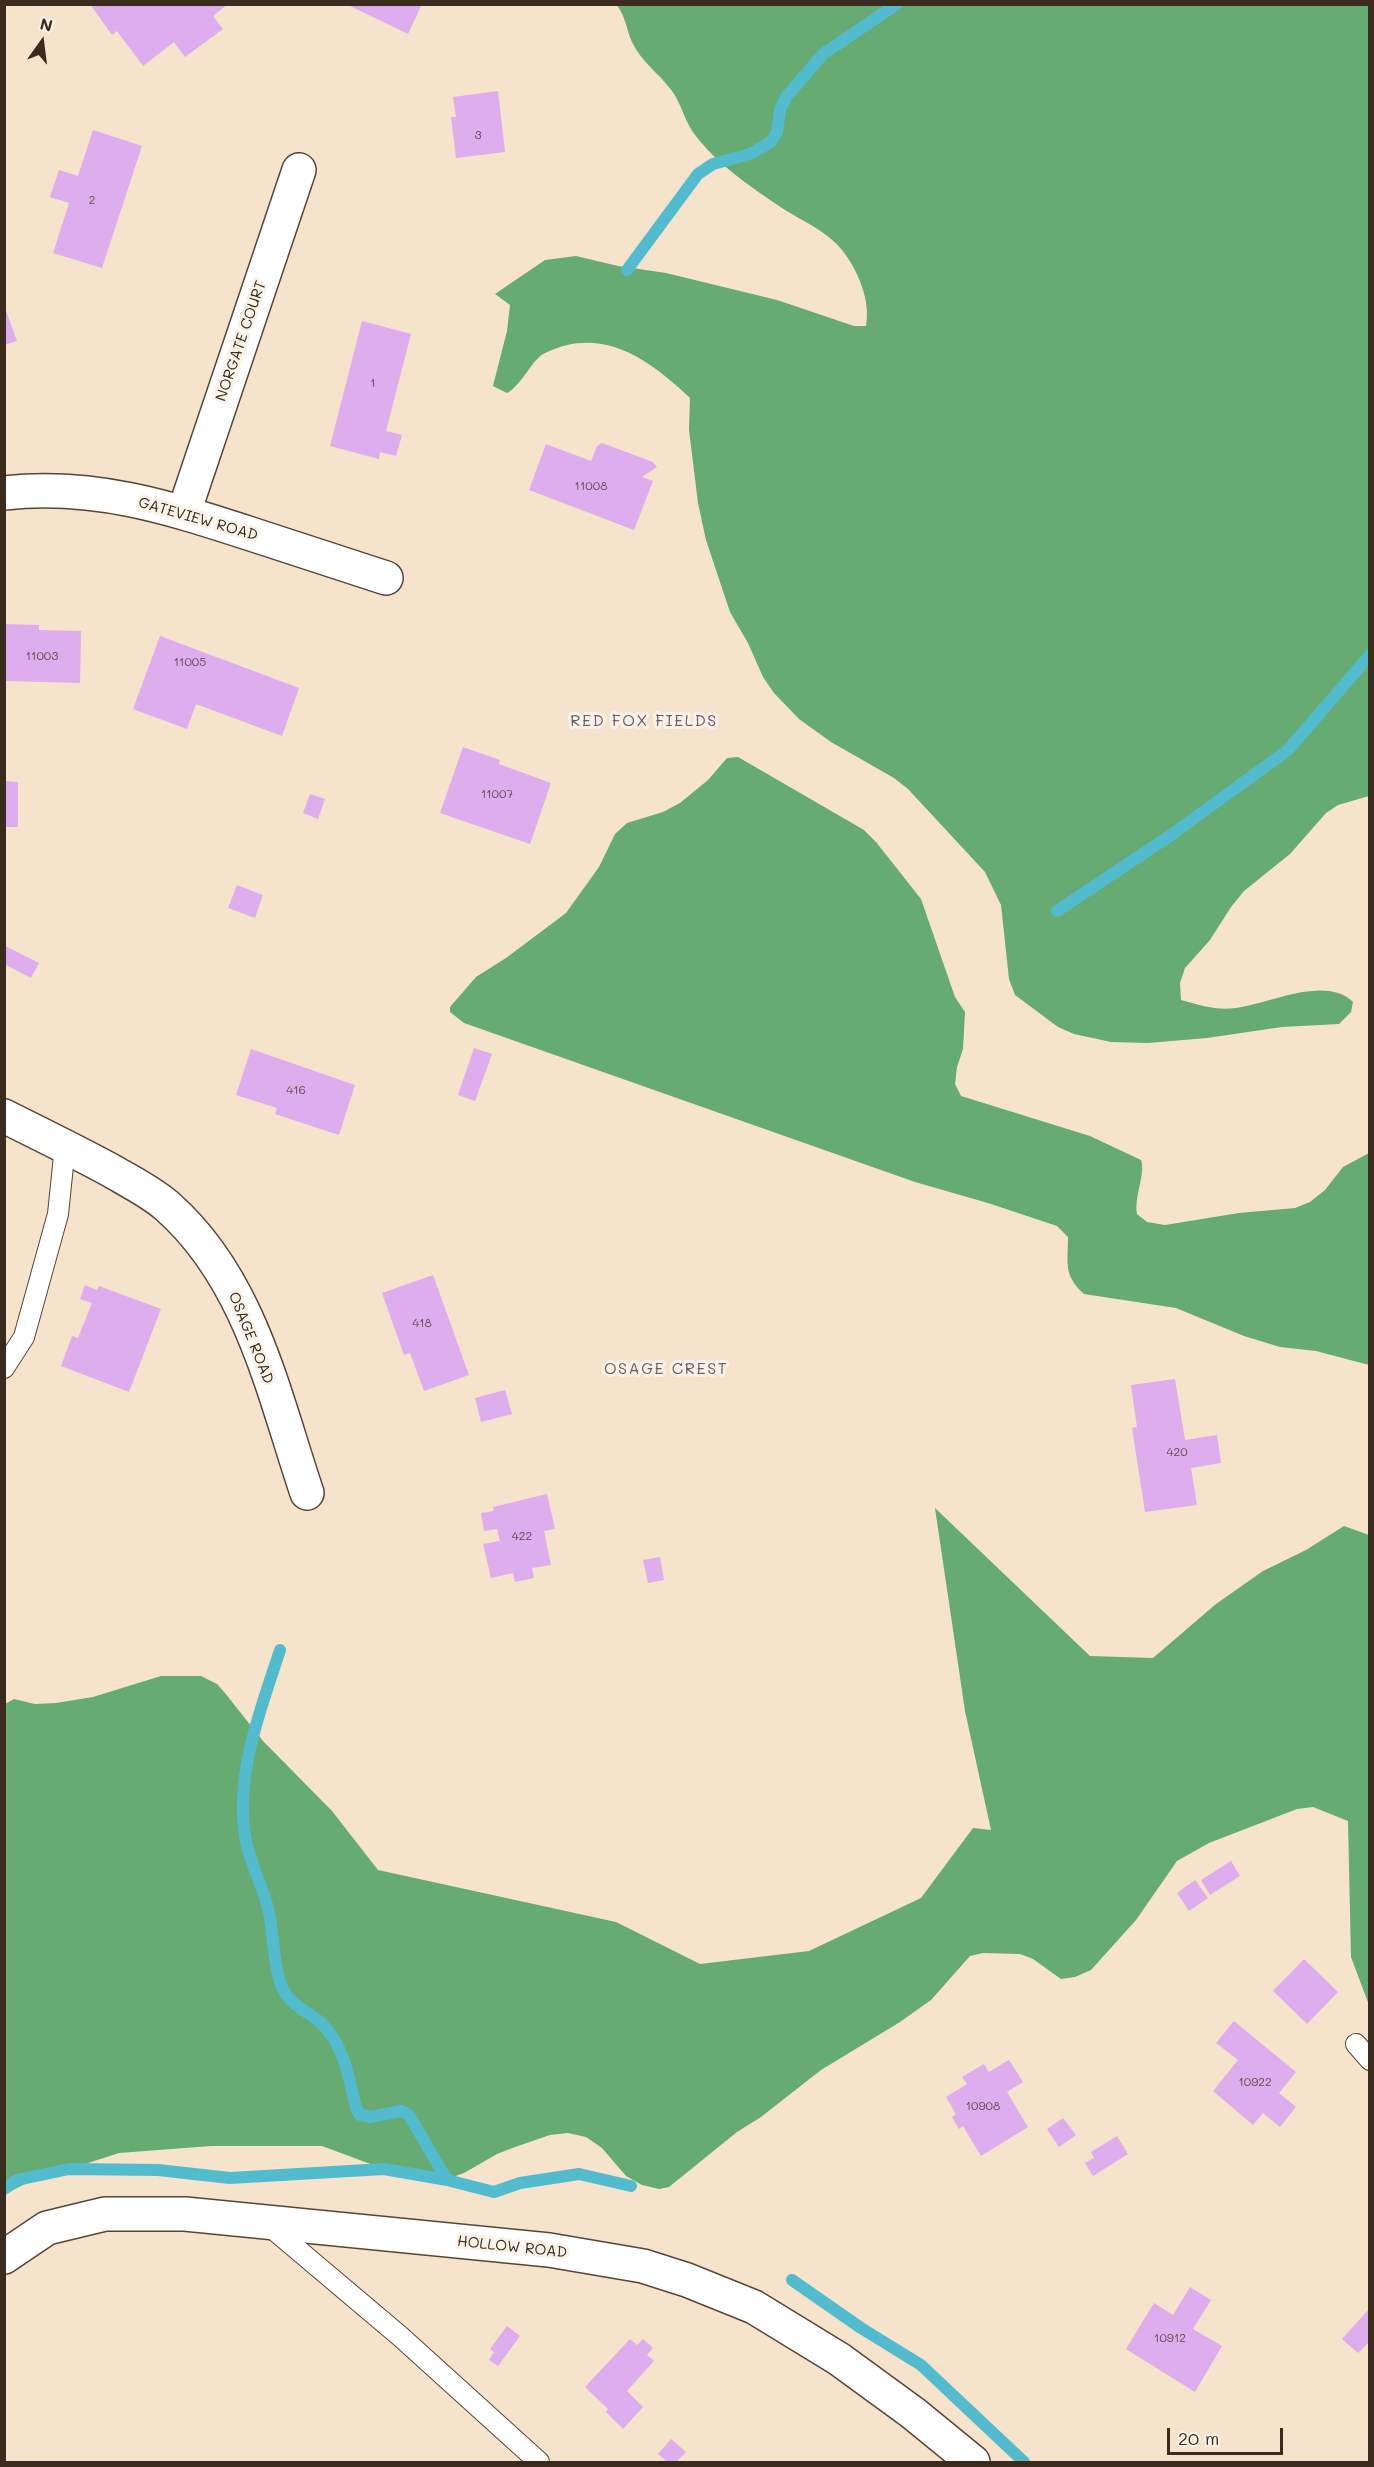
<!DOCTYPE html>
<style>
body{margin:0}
#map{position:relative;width:1374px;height:2467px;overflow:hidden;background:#f5e3cc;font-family:Mali,sans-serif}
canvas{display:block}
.frame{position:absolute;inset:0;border:6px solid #3b2a1e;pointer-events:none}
.north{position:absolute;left:12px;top:12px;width:60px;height:60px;-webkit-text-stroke:4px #f7f3e8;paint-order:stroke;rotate:14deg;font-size:16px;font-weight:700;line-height:24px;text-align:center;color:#3b2a1e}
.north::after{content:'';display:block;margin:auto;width:21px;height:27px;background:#3b2a1e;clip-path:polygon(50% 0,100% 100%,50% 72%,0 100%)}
.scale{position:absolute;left:1167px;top:2428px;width:116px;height:27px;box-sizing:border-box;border:3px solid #3b2a1e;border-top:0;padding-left:8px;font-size:18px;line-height:21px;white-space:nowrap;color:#3b2a1e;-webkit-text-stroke:4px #f7f3e8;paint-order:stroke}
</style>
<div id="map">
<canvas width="1374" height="2467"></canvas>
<div class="frame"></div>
<div class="north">N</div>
<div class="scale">20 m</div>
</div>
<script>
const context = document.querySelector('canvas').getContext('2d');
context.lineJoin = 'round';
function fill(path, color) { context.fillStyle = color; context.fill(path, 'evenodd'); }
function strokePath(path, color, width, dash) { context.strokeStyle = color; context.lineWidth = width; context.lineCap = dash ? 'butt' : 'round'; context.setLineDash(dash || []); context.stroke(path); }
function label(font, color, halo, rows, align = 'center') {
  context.font = font + ' Mali,sans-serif'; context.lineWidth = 6; context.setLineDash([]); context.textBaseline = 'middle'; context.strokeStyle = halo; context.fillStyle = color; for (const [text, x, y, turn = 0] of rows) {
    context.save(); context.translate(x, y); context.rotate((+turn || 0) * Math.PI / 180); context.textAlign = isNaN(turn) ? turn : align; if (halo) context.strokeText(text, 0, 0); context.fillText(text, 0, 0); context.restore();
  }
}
const forest = new Path2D(`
 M617,5H1369V796L1338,805L1326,813L1290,854L1244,891L1231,907L1210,940L1185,968L1180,983L1181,1000C1199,1005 1217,1011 1236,1008C1269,1004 1325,975 1353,1002L1351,1012L1339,1024L1282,1027L1207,1038L1148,1043L1111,1042L1074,1034L1058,1027L1015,995L1009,979L1001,905L985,872L908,789L894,778L831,742L799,719L774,693L763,677L748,643L730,612L706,540L698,503L689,430L690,398C649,359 602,325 545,353C532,359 523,384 507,393L493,386L507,331L510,305L495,294L545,260L576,256L618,266L666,273L777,300L854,326H866C871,301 858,270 842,250C827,231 802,221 782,208C751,187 715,163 693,132C684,119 681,103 672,91C659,73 643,64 632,42C626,28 626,18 617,5Z
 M738,757L864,830L876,842L921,899L955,997L965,1012L963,1049L957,1067L955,1084L961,1096L1090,1136L1141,1160C1146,1173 1134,1196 1137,1214L1147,1222L1165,1225L1239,1213L1295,1208L1310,1202L1325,1190L1343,1167L1369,1153V1365L1316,1351L1280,1347L1244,1336L1176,1308L1084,1294C1063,1275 1068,1263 1068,1237L1057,1226L988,1203L915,1182L464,1023L450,1012V1007L476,977L506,958L566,913L599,867L615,834L627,823L663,812L680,803L708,780L727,758Z
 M935,1508L1090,1656L1153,1658L1216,1604L1263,1571L1306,1550L1344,1526L1369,1535V2005L1351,1957L1348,1821L1313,1807L1297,1809L1209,1843L1177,1861L1136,1920L1091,1970L1075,1977L1061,1979L1033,1959L1020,1954L983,1953L970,1956L931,2000L900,2022L821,2070L761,2117L737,2132L669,2187L659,2189L642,2185L626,2176L602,2148L586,2137L568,2133L550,2135L515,2147L497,2154L464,2173L447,2179H427L392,2172L322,2146H211L119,2153L29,2182L5,2194V1704L14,1699L35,1704L56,1703L93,1697L161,1676H201L217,1684L225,1693L263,1741L332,1811L378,1870L616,1922L700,1964L809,1951L921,1898L973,1828L991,1830L965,1711Z`);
const stream = new Path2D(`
 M627,270L698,174L713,164L750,154L771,142L777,132L780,110L786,97L823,54L897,4
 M1057,911L1171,835L1288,750L1370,655
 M280,1650C261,1709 235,1773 245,1836C249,1863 264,1887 269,1913C274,1936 273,1973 285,1993C294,2008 312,2013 323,2025C345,2047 349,2079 356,2108L360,2115L370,2117L401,2111L409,2115L447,2180
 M4,2189L17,2180L69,2169L158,2170L230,2178L384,2169L447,2180L494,2192L520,2183L579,2174L631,2186
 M792,2280L861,2328L921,2365L1024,2462`);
const building = new Path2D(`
 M90,4H228L213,16L223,29L185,57L174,42L143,66L117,31L112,35Z
 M346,4H422L408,34Z
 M498,91L505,152L456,158L451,117H456L453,97Z
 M93,130L142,146L102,268L53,253L69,203L50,197L59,170L78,176Z
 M4,305L17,341L4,345Z
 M362,321L411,334L386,431L402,435L396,456L380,452L379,459L330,446Z
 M602,443L653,462L657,467L642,477L653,481L634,530L529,490L546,444L591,461L597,446Z
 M4,624L39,625V630L81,631L80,683L4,681Z
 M160,636L299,688L282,736L196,704L187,729L133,709Z
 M463,747L500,760L499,764L551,783L530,844L440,813Z
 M4,781L18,782V827H4Z
 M310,794L325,799L318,819L303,813Z
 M237,885L263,895L255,918L228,908Z
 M5,946L39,963L31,978L4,964Z
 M474,1048L492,1054L475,1101L458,1095Z
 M251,1049L355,1085L339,1135L275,1114L277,1108L236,1095Z
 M433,1275L469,1375L424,1391L410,1353L404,1355L382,1293Z
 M85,1285L97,1290L99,1286L161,1309L129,1392L61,1366L72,1336L78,1338L92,1303L80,1299Z
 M1175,1379L1185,1440L1217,1435L1221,1463L1191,1468L1197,1505L1145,1512L1132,1428L1137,1427L1131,1385Z
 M505,1390L512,1414L481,1422L475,1398Z
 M547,1494L555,1529L544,1531L551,1565L532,1568L534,1578L515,1582L513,1573L491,1578L483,1544L500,1541L497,1529L484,1531L481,1513L494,1511L493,1507Z
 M660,1557L664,1580L648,1583L643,1560Z
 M1231,1861L1240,1876L1210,1895L1201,1880Z
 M1195,1880L1208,1898L1189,1911L1177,1893Z
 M1304,1959L1338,1992L1307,2024L1273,1991Z
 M1234,2021L1296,2072L1279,2093L1296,2107L1280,2127L1263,2113L1253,2125L1213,2091L1238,2060L1216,2043Z
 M1009,2060L1023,2082L1007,2092L1028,2127L981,2156L963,2126L959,2129L952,2117L956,2114L946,2097L967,2084L962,2077L984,2064L989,2072Z
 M1063,2118L1076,2135L1059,2147L1047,2129Z
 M1117,2136L1128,2154L1093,2176L1085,2163L1094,2158L1091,2152Z
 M1190,2287L1211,2300L1193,2329L1222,2346L1195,2392L1126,2349L1154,2303L1173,2315Z
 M1370,2308V2341L1358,2353L1342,2339Z
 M507,2326L520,2336L498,2366L489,2360L494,2352L490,2349Z
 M630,2339L637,2345L643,2339L653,2348L647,2355L654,2361L627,2391L643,2407L623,2429L606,2412L608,2409L585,2387Z
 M671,2439L686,2452L676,2462H667L658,2454Z`);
const service = new Path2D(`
 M4,1368L24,1337L58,1214L65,1146
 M1356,2044L1370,2060
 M266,2223L401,2337L539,2462`);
const minor = new Path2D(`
 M4,493C93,483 168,507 251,534C296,549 341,563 386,578
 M184,512L299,170
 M4,1116C40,1134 75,1151 110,1170C129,1181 151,1192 167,1206C250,1279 273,1392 307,1493
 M4,2257L47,2228L105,2214H185L549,2250L643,2266L687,2280L754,2307L839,2359L913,2413L973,2462`);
const numberNames = [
 ["3",478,135],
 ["2",92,200],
 ["1",373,383],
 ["11008",591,486],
 ["11003",42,656],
 ["11005",190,662],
 ["11007",497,794],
 ["416",296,1090],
 ["418",422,1323],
 ["420",1177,1452],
 ["422",522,1536],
 ["10922",1255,2082],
 ["10908",983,2106],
 ["10912",1170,2338]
];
const streetNames = [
 ["NORGATE COURT",241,341,-71],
 ["GATEVIEW ROAD",198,519,16],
 ["OSAGE ROAD",251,1338,68],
 ["HOLLOW ROAD",512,2247,6]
];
const neighbourhoodNames = [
 ["RED FOX FIELDS",644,721],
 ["OSAGE CREST",666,1369]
];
fill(forest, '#65ab72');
strokePath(stream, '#52bcce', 12);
fill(building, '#deaded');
strokePath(service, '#574638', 22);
strokePath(minor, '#574638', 36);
strokePath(service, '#fff', 20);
strokePath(minor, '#fff', 33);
label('12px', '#644b52', null, numberNames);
label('15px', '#3b2a1e', '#f7f3e8', streetNames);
context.letterSpacing = '1.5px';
label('16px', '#745866', '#f7f3e8', neighbourhoodNames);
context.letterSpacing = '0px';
</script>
